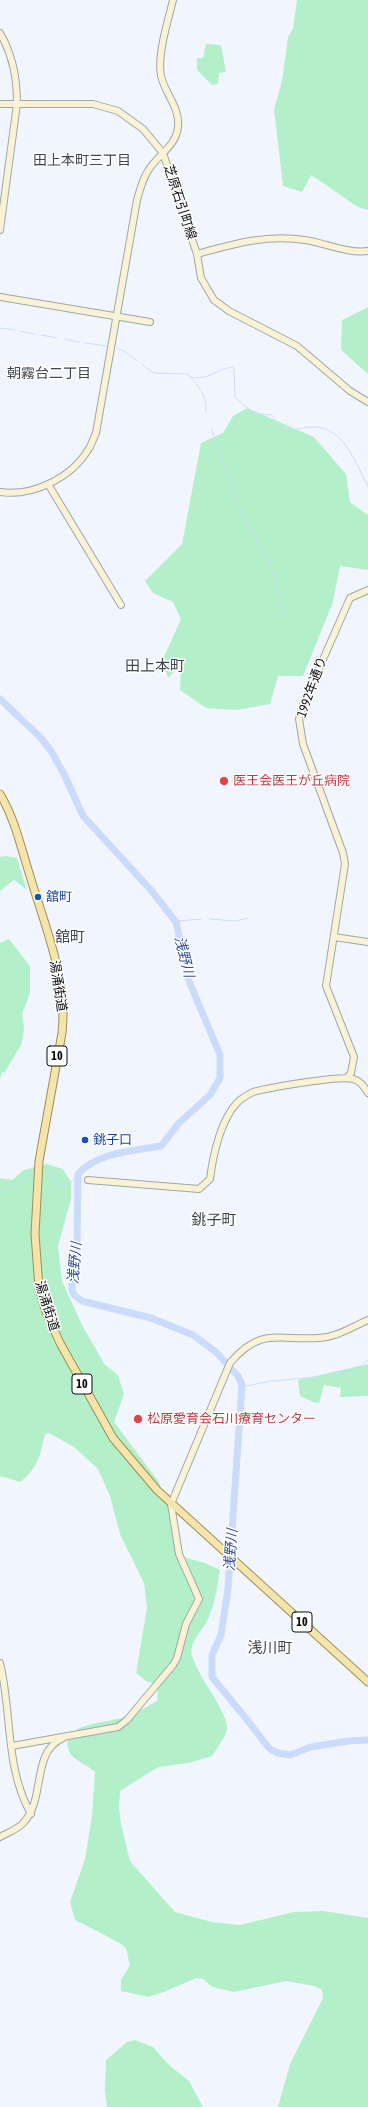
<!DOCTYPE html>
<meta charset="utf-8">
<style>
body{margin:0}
canvas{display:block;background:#f1f6fe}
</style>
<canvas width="368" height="2107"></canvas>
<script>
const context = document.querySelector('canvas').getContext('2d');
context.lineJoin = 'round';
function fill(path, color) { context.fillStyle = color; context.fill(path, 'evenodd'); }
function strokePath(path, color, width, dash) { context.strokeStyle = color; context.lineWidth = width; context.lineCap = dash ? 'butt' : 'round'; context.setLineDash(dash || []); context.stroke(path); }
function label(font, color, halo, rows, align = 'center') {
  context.font = font + ' "Asap Condensed","Noto Sans JP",sans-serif'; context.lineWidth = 3; context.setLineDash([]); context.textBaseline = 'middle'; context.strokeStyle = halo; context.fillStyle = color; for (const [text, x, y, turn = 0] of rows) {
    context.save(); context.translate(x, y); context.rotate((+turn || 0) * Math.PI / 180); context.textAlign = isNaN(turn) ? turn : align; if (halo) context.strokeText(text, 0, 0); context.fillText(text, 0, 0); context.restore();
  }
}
const green = new Path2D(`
 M297,0H368V210L358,207L311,175L302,192L283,186L274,109L282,81L288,37L293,29Z
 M206,44L221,45L226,72L219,73L218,84L212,85L197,70V58H203Z
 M368,307V374L341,350L342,320Z
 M247,408L314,437L346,474L350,502L368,515V570L340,566L333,602L303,676H278L270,704L237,710L206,708L180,690L181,665L168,678L163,659L181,619L173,602L153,593L145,581L182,544L201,443L223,433L233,416Z
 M6,856L17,858L27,890L14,880L0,891V857Z
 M9,939L30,966V993L22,1014L24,1026L23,1038L21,1045L5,1072H2L0,1079V943Z
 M47,1164L63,1169L71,1182V1199L58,1246L62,1281L82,1325L105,1365L118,1375L124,1394L114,1422L159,1482L169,1511L176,1555L205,1563L220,1570C217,1588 215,1606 206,1623C201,1632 189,1643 192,1655C197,1676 229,1713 227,1729C225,1738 217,1748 212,1756L189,1763L158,1767L120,1791L119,1807L121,1824L130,1861L175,1912L212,1922L240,1925L294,1912L323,1911L368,1918V2107H278L290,2064L323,1998L322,1990L314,1986L286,1981L234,1992L212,1987L203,1979L196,1978L164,1992L148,1997L121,1991V1980L130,1965C128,1960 128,1952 125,1947C123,1944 83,1924 75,1920L70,1902L85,1859L92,1816L95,1772C88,1765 72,1760 69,1751C59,1723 106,1723 121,1718C134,1714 145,1708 157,1701L158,1685L146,1681L136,1673L147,1608L144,1583L120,1534L110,1496L98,1469L74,1447L49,1433L45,1434C40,1456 38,1468 20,1482L0,1476V1178L12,1180L24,1170Z
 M368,1364V1396L340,1397L341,1388L324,1385L319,1403L313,1402L300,1396L298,1380Z
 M135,2040L153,2047L169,2065L189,2081L203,2107H107L105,2091L106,2060L127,2042Z`);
const stream = new Path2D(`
 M0,328L15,330
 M20,331L34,334
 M41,335L57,338
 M65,339L79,342
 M85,343L107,346
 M117,348L124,351L137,361
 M141,364L154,373L187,374C200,387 207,395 206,413
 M190,377C209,382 222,365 234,368L235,397L253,413L272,415L280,428L283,429C293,431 304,427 314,427C343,426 357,465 368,487
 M211,428L227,472L235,500L269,563L276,585L283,617
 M210,919L235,921L248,918
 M176,922L177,921L201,919
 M42,1168L51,1175L60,1187L69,1184L78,1174
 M0,1190C7,1189 16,1188 21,1183C27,1176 27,1169 35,1166
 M242,1385L246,1386L271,1381L318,1377L338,1372L350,1374L368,1360`);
const river = new Path2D(`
 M0,699L41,738L51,751L64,774L83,816L150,889L176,922L189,981L220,1055V1078L210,1095L179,1123L161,1146C133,1151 98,1152 78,1174L77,1244L72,1278V1291L75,1296L82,1301L151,1318L193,1335L216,1352L238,1376L242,1385L228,1589L221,1635L212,1655V1677L248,1721L264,1742L270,1749L278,1753L290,1755L311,1747L348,1741L368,1740`);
const secondary = new Path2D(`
 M0,33C13,56 17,78 17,104L0,230
 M0,104H93L118,111L143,129L163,153L197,254L201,278L214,300L229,311L297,346L350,391L368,402
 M197,254C233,244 267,234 305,240C325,243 348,254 368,251
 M0,297L150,322
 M48,484L121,605
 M0,492C32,497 71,478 88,450C92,445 93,438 96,433L137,200C140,190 142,180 148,171C157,155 176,147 178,127C180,107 165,94 161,76C157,55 168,21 173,0
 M334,937L368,942
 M347,1078L351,1073L354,1057L326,986L345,864L343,853L303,744L299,719L303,705L350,598L368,590
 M88,1180L199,1189L210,1179C213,1155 221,1117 240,1100C244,1097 249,1094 253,1092C268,1088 340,1075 353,1079C361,1081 364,1087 368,1093
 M0,1663C12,1712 5,1769 31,1814
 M12,1746L118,1727L127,1720L173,1665L177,1658L186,1624L199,1599L179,1554L171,1504L230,1363C261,1326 279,1341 319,1338C337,1337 352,1327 368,1320
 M0,1837C7,1833 19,1829 24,1822C46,1798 31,1752 63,1738`);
const primary = new Path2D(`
 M0,794C15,819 21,848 30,876C45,927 68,979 62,1033L39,1161L35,1234L39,1288L46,1312L60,1343L113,1438L157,1490L368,1682`);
const markers = [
 [224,781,5,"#e0444e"],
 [38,897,4,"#1a4fb4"],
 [85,1140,4,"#1a4fb4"],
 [138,1419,5,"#e0444e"]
];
const shields = [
 [57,1056,20],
 [82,1384,20],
 [302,1622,20]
];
const shieldNames = [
 ["10",57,1056],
 ["10",82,1384],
 ["10",302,1622]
];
const streetNames = [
 ["芝原石引町線",180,202,72],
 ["1992年通り",312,687,-70],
 ["湯涌街道",58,986,81],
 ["湯涌街道",47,1306,72]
];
const healthNames = [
 ["医王会医王が丘病院",233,781],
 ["松原愛育会石川療育センター",147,1419]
];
const transitNames = [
 ["舘町",46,897],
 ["銚子口",93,1140]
];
const neighbourhoodNames = [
 ["田上本町三丁目",82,161],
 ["朝霧台二丁目",49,374]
];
const waterNames = [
 ["浅野川",184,957,76],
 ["浅野川",75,1263,-85],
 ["浅野川",231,1550,-86]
];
const quarterNames = [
 ["田上本町",155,666],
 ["舘町",70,937],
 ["銚子町",214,1220],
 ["浅川町",270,1648]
];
fill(green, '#b3f0ca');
strokePath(stream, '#cbdbfc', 1);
strokePath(river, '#cbdbfc', 7);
strokePath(secondary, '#a0a5ac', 8);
strokePath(primary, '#9f8d51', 9);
strokePath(secondary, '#faf2d5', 6);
strokePath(primary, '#f5e5ac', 7);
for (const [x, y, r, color] of markers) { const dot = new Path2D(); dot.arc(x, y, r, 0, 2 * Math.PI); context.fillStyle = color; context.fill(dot); strokePath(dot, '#fff', 1.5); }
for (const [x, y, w] of shields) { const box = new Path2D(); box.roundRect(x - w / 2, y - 10, w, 20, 3); context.fillStyle = '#fff'; context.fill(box); strokePath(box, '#0b0c0f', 1); }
label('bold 12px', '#0b0c0f', null, shieldNames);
label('13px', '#0b0c0f', '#fff', streetNames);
label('13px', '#be3a42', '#fff', healthNames, 'left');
label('13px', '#164399', '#fff', transitNames, 'left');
label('14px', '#42464c', '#fff', neighbourhoodNames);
label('italic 14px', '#324e8e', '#fff', waterNames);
label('15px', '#42464c', '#fff', quarterNames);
</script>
